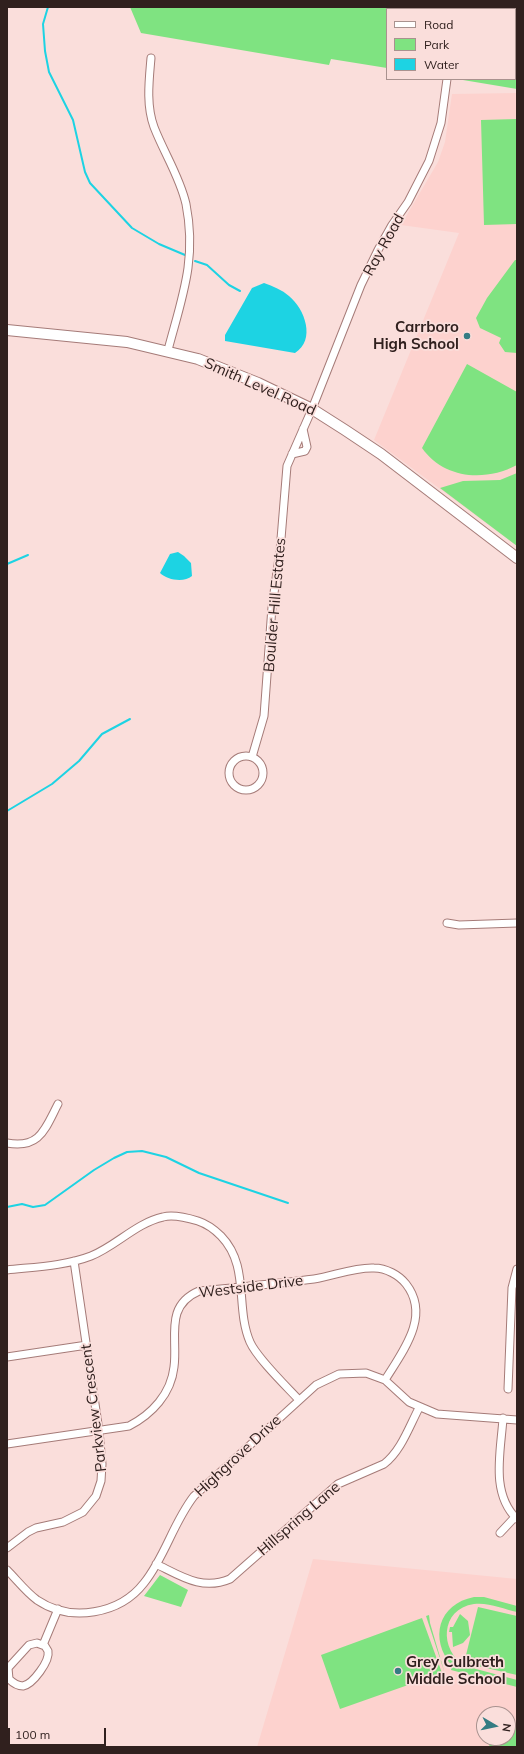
<!DOCTYPE html>
<style>
body{margin:0}
#map{position:relative;width:524px;height:1754px;overflow:hidden;background:#fadedb;font-family:Mulish,sans-serif}
canvas{display:block}
.frame{position:absolute;inset:0;border:8px solid #30201e;pointer-events:none}
.legend{position:absolute;left:386px;top:8px;width:130px;height:72px;box-sizing:border-box;background:#fadedb;border:1px solid #a9928f;margin:0;padding:5px 7px;list-style:none;font-size:12px;color:#30201e}
.legend li{display:flex;align-items:center;gap:8px;height:20px}
.legend b{width:20px;border:1px solid #a9928f}
.north{position:absolute;left:476px;top:1706px;width:40px;height:40px;box-sizing:border-box;background:#fadedb;border:1px solid #a9928f;border-radius:50%;rotate:99deg;font-size:11px;font-weight:700;line-height:16px;text-align:center;color:#30201e}
.north::after{content:'';display:block;margin:auto;width:14px;height:18px;background:#347c83;clip-path:polygon(50% 0,100% 100%,50% 72%,0 100%)}
.scale{position:absolute;left:8px;top:1728px;width:98px;height:18px;box-sizing:border-box;border:2px solid #30201e;border-top:0;padding-left:5px;font-size:12px;line-height:14px;white-space:nowrap;color:#30201e;-webkit-text-stroke:3px #fadedb;paint-order:stroke}
</style>
<div id="map">
<canvas width="524" height="1754"></canvas>
<div class="frame"></div>
<ul class="legend">
<li><b style="height:5px;background:#fff"></b>Road</li>
<li><b style="height:11px;background:#7fe381"></b>Park</li>
<li><b style="height:11px;background:#1dd3e3"></b>Water</li>
</ul>
<div class="north">N</div>
<div class="scale">100 m</div>
</div>
<script>
const context = document.querySelector('canvas').getContext('2d');
context.lineJoin = 'round';
function fill(path, color) { context.fillStyle = color; context.fill(path, 'evenodd'); }
function strokePath(path, color, width, dash) { context.strokeStyle = color; context.lineWidth = width; context.lineCap = dash ? 'butt' : 'round'; context.setLineDash(dash || []); context.stroke(path); }
function label(font, color, halo, rows, align = 'center') {
  context.font = font + ' Mulish,sans-serif'; context.lineWidth = 3.5; context.setLineDash([]); context.textBaseline = 'middle'; context.strokeStyle = halo; context.fillStyle = color; for (const [text, x, y, turn = 0] of rows) {
    context.save(); context.translate(x, y); context.rotate((+turn || 0) * Math.PI / 180); context.textAlign = isNaN(turn) ? turn : align; if (halo) context.strokeText(text, 0, 0); context.fillText(text, 0, 0); context.restore();
  }
}
const built = new Path2D(`
 M517,93V546L374,440L459,233L401,225L438,162L445,142L452,94Z
 M313,1559L517,1579V1747H257ZM484,1714H508V1738H484Z`);
const green = new Path2D(`
 M130,7H450V9H387V68L331,59L329,65L141,33Z
 M469,7H517V89L457,79H515V9H468Z
 M517,119V224L484,225L481,120Z
 M515,260H517V353L505,352L499,343L501,338L480,328L476,318L487,298Z
 M467,364L517,392V465C485,482 444,479 422,448Z
 M517,473V546L440,488L463,481L500,480Z
 M160,1575L188,1590L181,1607L144,1596Z
 M474,1597H484L517,1606V1612C504,1609 488,1602 474,1604C440,1609 439,1650 465,1666L517,1680V1687L451,1670L452,1666C429,1639 438,1604 474,1597Z
 M478,1607L517,1616V1675L464,1663Z
 M460,1614L468,1621L470,1635L463,1643L453,1647L452,1632H449L450,1627H453Z
 M429,1615L430,1623L445,1674L426,1616Z
 M422,1618L442,1673L340,1709L321,1655Z
 M508,1725L517,1727V1747H489L491,1738H508Z`);
const water = new Path2D(`
 M264,283C273,286 282,290 289,296C305,309 316,340 295,353L225,341V335L252,288Z
 M178,552L184,556L191,563L192,576C184,583 167,580 160,573L170,554Z`);
const stream = new Path2D(`
 M48,7L43,24L45,51L49,72L73,120L85,172L90,183L132,228L159,244L185,255
 M195,261L207,265L229,285L240,291
 M7,564L28,555
 M7,811L52,784L79,761L102,734L130,719
 M7,1207L22,1204L33,1207L45,1205L94,1170L114,1158L127,1152L142,1151L166,1157L199,1173L288,1203`);
const minor = new Path2D(`
 M459,9V7
 M151,58C149,81 146,105 154,127C164,153 180,177 186,204C197,260 182,297 168,350
 M292,454L305,451L307,447L303,429
 M229 773a17 17 0 1 1 34 0a17 17 0 1 1-34 0Z
 M252,757L264,716L272,607L280,551L287,466L312,409L361,285L378,250L392,225L408,202L429,161L441,123L447,79
 M447,923L459,925L517,923
 M7,1143C40,1149 45,1129 58,1104
 M7,1270C34,1267 65,1266 91,1256C116,1246 136,1223 163,1217C174,1214 188,1218 198,1221C207,1224 215,1230 221,1236C250,1266 235,1307 250,1342C257,1358 286,1386 299,1400
 M7,1357L87,1345
 M508,1389L512,1288L517,1269
 M503,1418C501,1451 490,1493 517,1519
 M7,1444L129,1426C152,1414 171,1394 174,1367C178,1338 164,1306 199,1291C237,1287 276,1284 314,1279C334,1276 354,1267 374,1268C386,1268 399,1275 406,1284C431,1316 403,1351 385,1380
 M500,1533L515,1517
 M7,1548L28,1532L36,1528L63,1522L83,1512L96,1496L101,1481L102,1464L99,1431L74,1261
 M156,1564C181,1576 202,1591 230,1579L338,1484L384,1464C401,1451 409,1427 419,1408
 M7,1570C17,1580 26,1592 37,1600C71,1623 120,1614 144,1583C165,1557 173,1523 194,1496L316,1385L339,1374L366,1373L385,1380L409,1402L437,1414L517,1420
 M37,1643L45,1646L48,1651C50,1661 33,1684 23,1686C17,1686 13,1683 9,1679L8,1668L29,1645Z
 M43,1645L58,1609`);
const secondary = new Path2D(`
 M7,330L127,342L198,359L258,383L312,409L345,430L381,454L517,558`);
const markers = [
 [467,336,4,"#347c83"],
 [398,1671,4,"#347c83"]
];
const streetNames = [
 ["Ray Road",384,245,-61],
 ["Smith Level Road",260,387,24],
 ["Boulder Hill Estates",275,605,-85],
 ["Westside Drive",251,1287,-7],
 ["Parkview Crescent",94,1408,-97],
 ["Highgrove Drive",238,1456,-43],
 ["Hillspring Lane",299,1519,-41]
];
const poiNames = [
 ["Carrboro",459,327],
 ["High School",459,344],
 ["Grey Culbreth",406,1662,"left"],
 ["Middle School",406,1679,"left"]
];
fill(built, '#fdd2ce');
fill(green, '#7fe381');
fill(water, '#1dd3e3');
strokePath(stream, '#1dd3e3', 2);
strokePath(minor, '#a57b78', 9);
strokePath(secondary, '#a57b78', 12);
strokePath(minor, '#fff', 7);
strokePath(secondary, '#fff', 10);
for (const [x, y, r, color] of markers) { const dot = new Path2D(); dot.arc(x, y, r, 0, 2 * Math.PI); context.fillStyle = color; context.fill(dot); strokePath(dot, '#fadedb', 1.5); }
label('15px', '#30201e', '#fadedb', streetNames);
label('bold 15px', '#30201e', '#fadedb', poiNames, 'right');
</script>
